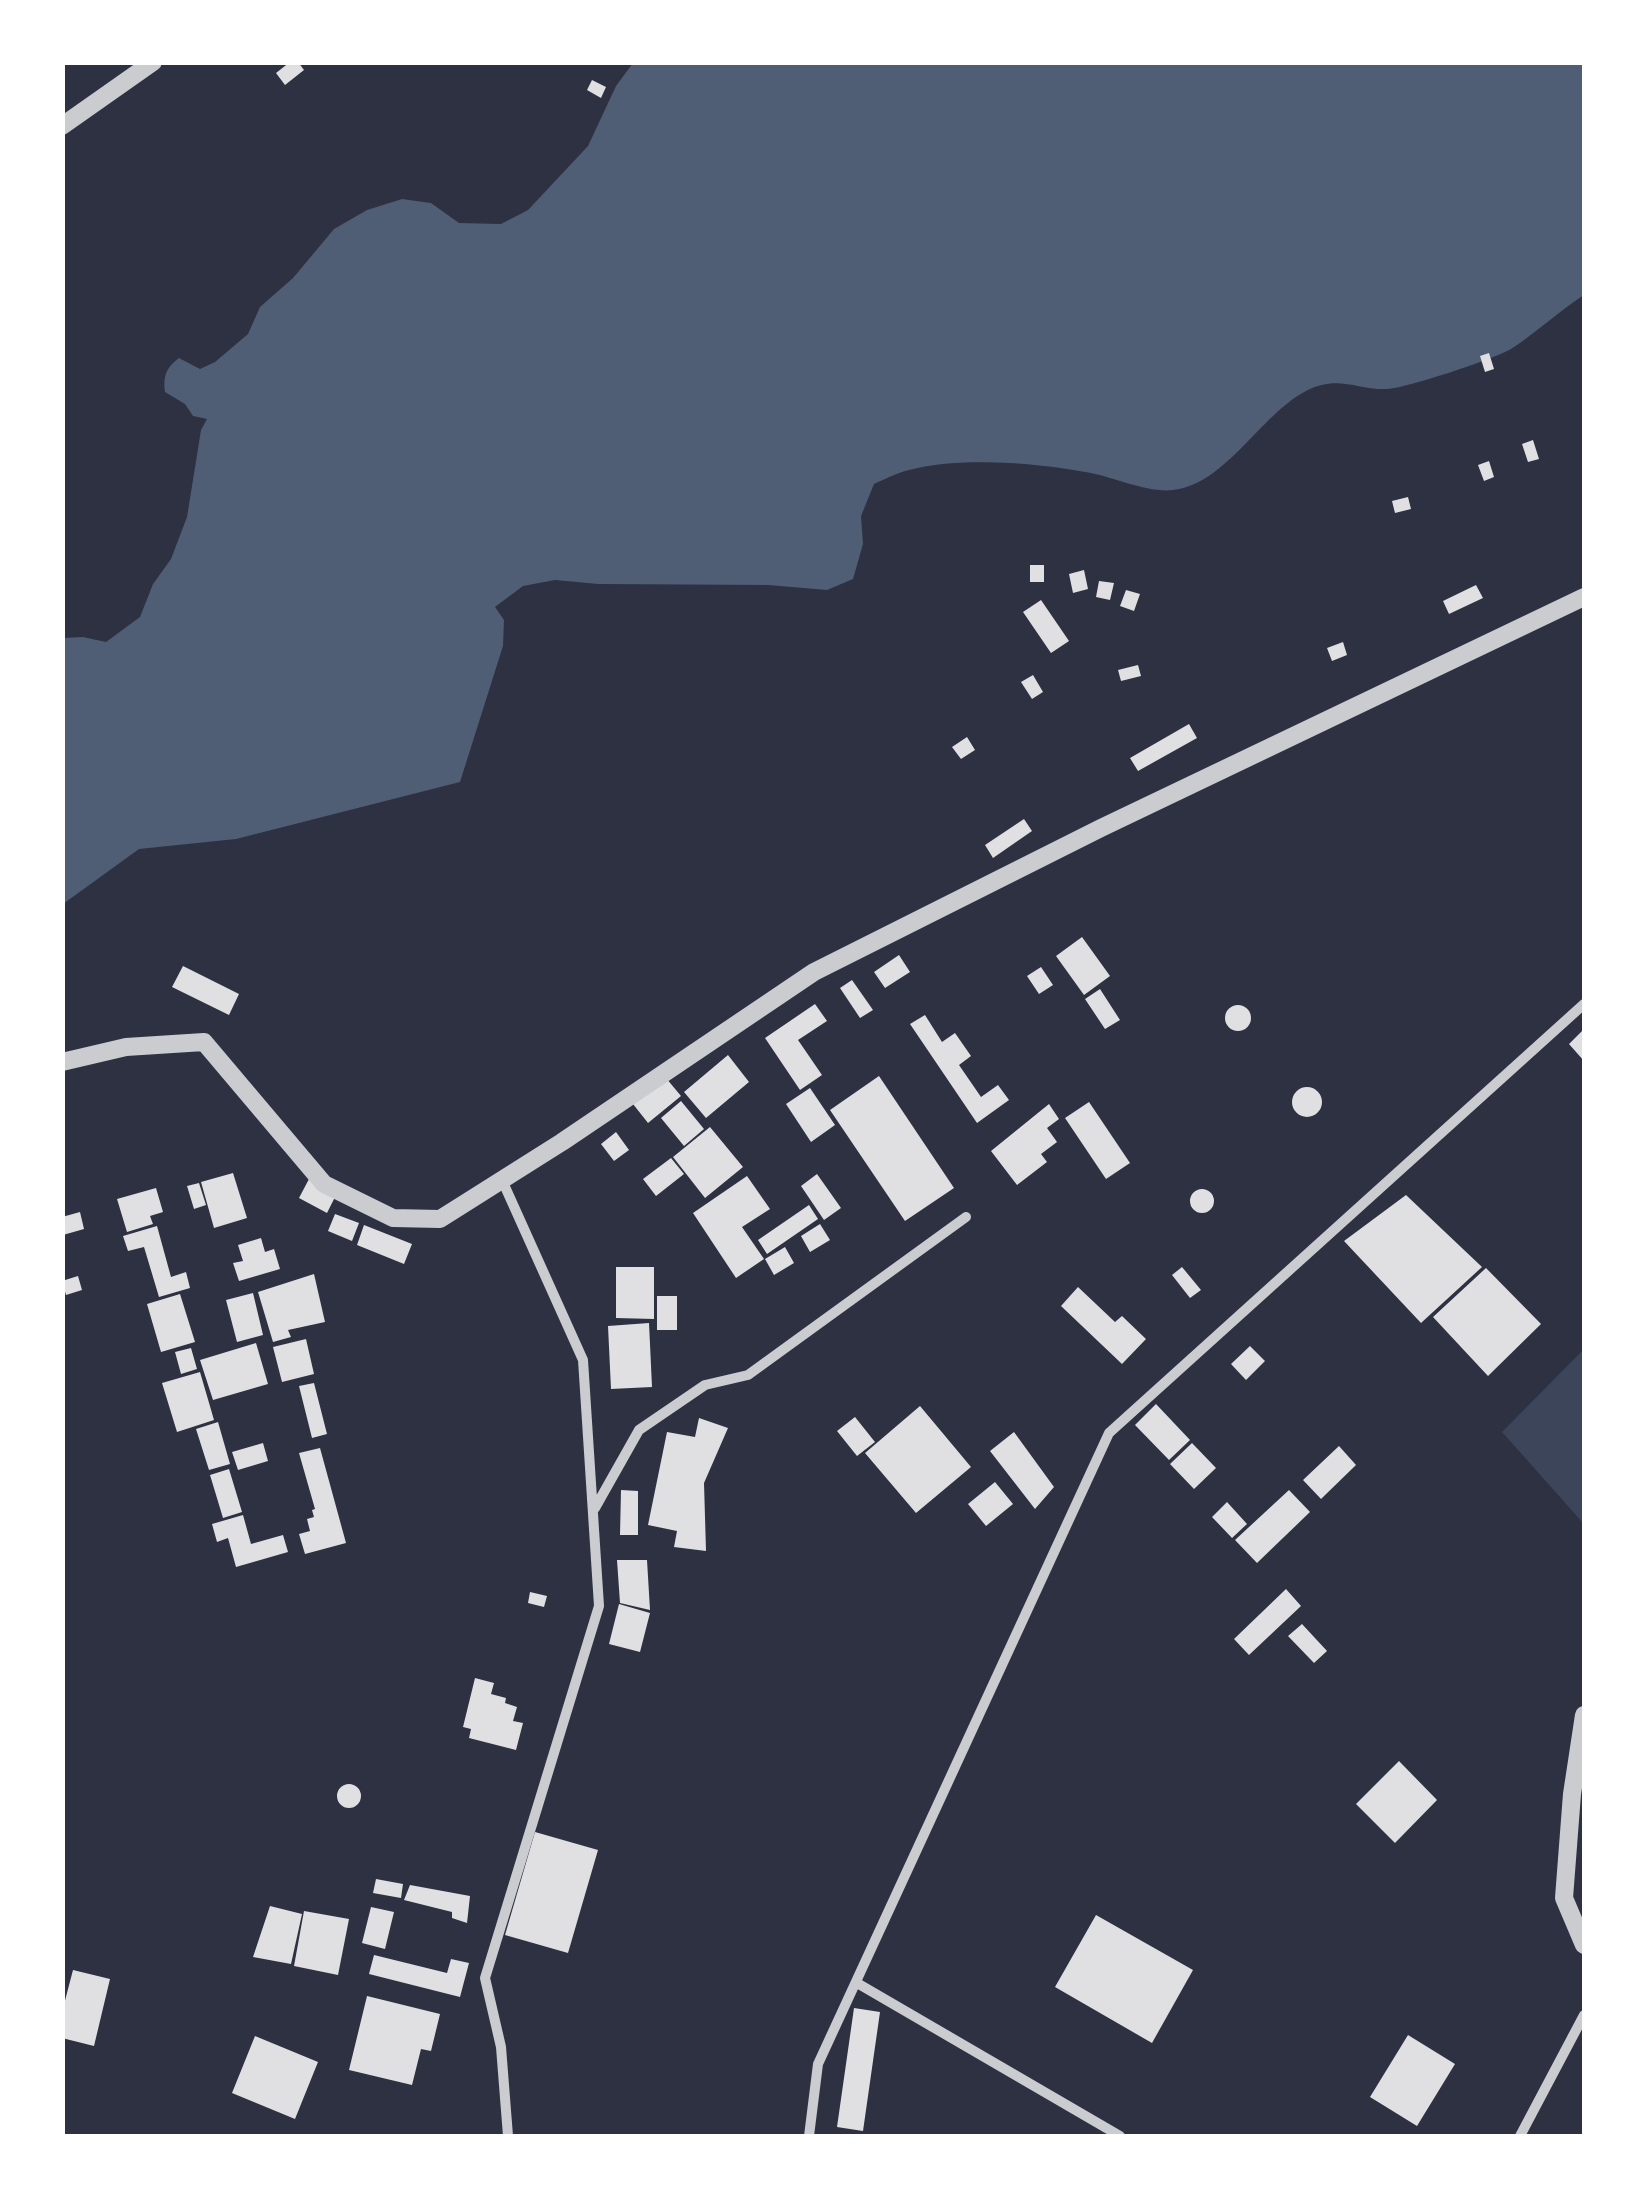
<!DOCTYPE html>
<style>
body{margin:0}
#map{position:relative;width:1647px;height:2199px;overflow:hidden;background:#2d3142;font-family:"Golos Text",sans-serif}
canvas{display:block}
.frame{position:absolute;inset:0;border:65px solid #fff;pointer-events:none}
</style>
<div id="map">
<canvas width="1647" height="2199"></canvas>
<div class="frame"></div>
</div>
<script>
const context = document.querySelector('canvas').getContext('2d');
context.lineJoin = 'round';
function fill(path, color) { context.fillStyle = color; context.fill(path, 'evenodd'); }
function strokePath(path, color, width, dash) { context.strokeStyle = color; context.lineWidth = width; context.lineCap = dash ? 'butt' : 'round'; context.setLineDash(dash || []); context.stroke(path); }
const green = new Path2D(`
 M1584,1349V1522L1583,1523L1502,1432Z`);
const water = new Path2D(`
 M633,63H1584V295C1559,311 1536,333 1511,349C1494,359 1407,388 1387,389C1356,390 1338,374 1306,391C1260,415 1226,484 1173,490C1148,493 1116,478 1091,473C1042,463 958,456 909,470C897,473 885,479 874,484L861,516L863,544L853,579L827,590L768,585L598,584L555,580L523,586L495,607L504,620L503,646L460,782L236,839L139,849L63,904V638L83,637L106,642L140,617L153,584L171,559L187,517L201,430L207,419L193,416L185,404L165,392C163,376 166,368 179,358L200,369L215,362L248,334L260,307L293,278L334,229L367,210L402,199L431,203L459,223L501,224L528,210L588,146L616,86Z`);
const building = new Path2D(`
 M290,62H298L304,70L285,85L276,73Z
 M592,80L606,87L601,98L587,90Z
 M1489,353L1494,369L1485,372L1480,356Z
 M1533,440L1539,459L1528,462L1522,444Z
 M1489,461L1494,477L1484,481L1478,465Z
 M1408,497L1411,509L1395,513L1392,501Z
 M1030,565H1044V582H1030Z
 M1084,570L1088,589L1073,593L1069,574Z
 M1099,581L1114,583L1110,600L1096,597Z
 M1476,585L1483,598L1449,614L1443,601Z
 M1126,590L1140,594L1134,611L1120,606Z
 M1041,600L1069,641L1051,653L1023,612Z
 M1343,642L1347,655L1332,661L1327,648Z
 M1138,665L1141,676L1121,681L1118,670Z
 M1033,675L1043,692L1032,699L1021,682Z
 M1189,724L1197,738L1138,771L1130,758Z
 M967,737L975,750L961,759L952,747Z
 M1024,819L1032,831L993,858L985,845Z
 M1082,937L1110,976L1084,995L1056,956Z
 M899,955L910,972L885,988L874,972Z
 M183,966L239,994L229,1015L172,987Z
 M1041,967L1053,985L1039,994L1027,976Z
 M852,980L873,1010L860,1018L840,988Z
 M1100,989L1120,1020L1105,1029L1085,999Z
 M815,1004L827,1021L798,1040L822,1075L800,1090L765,1038Z
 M1225 1018a13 13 0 1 1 26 0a13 13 0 1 1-26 0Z
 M925,1015L942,1042L955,1033L971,1056L959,1065L981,1097L998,1085L1009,1100L977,1123L910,1024Z
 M1584,1029V1061L1569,1044Z
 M728,1055L749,1082L706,1118L684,1092Z
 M879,1076L954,1188L905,1221L830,1110Z
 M666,1078L681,1096L648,1123L633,1104Z
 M1292 1102a15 15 0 1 1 30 0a15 15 0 1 1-30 0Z
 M810,1088L835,1125L811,1142L786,1104Z
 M681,1101L704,1129L684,1146L661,1118Z
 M1089,1102L1130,1163L1106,1179L1065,1118Z
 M1049,1104L1059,1119L1047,1128L1057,1142L1041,1154L1047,1162L1017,1185L991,1151Z
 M710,1127L743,1167L705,1198L673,1157Z
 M616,1132L629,1150L614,1161L601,1144Z
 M671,1158L684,1174L656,1196L643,1179Z
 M233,1173L247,1218L214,1228L201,1182Z
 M817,1174L841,1208L824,1220L801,1186Z
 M747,1176L770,1209L742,1227L764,1259L736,1278L693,1213Z
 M309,1179L337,1193L327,1213L299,1198Z
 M199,1183L206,1205L194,1209L187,1186Z
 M156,1188L163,1212L150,1216L153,1224L127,1232L117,1199Z
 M1190 1201a12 12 0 1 1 24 0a12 12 0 1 1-24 0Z
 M1406,1195L1482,1267L1421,1323L1344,1241Z
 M809,1205L818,1219L767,1254L758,1240Z
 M80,1212L84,1229L63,1235L62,1217Z
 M335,1214L359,1223L352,1241L328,1231Z
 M820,1224L830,1240L810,1252L801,1236Z
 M364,1225L412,1244L404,1264L357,1245Z
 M157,1226L171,1277L186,1272L190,1288L159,1297L144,1247L128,1251L123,1236Z
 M261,1238L265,1252L274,1249L280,1269L239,1281L233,1263L243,1261L238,1245Z
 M785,1247L794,1263L774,1275L765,1259Z
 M616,1267H654V1319L616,1318Z
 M1182,1267L1201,1290L1190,1298L1172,1275Z
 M1486,1268L1541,1324L1488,1376L1433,1317Z
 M314,1274L325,1322L288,1330L291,1337L273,1342L258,1292Z
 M78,1276L82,1290L66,1295L62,1281Z
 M1078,1287L1115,1322L1122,1316L1146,1339L1122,1364L1061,1306Z
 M253,1293L263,1335L237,1342L226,1300Z
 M180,1294L195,1342L161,1352L147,1304Z
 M657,1296H677V1330H657Z
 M649,1323L652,1387L611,1389L608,1326Z
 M306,1339L314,1374L282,1382L273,1347Z
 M256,1343L268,1384L213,1400L200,1360Z
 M1250,1346L1265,1361L1246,1380L1231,1364Z
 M191,1348L197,1369L181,1374L175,1352Z
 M200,1372L214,1420L177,1432L162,1383Z
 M314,1383L327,1434L312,1438L299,1386Z
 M1156,1404L1190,1440L1169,1460L1135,1425Z
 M920,1406L971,1467L916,1513L865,1453Z
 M855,1417L875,1442L857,1456L837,1431Z
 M699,1418L728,1428L704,1483L706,1551L674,1547L677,1531L648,1525L667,1432L695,1437Z
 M218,1422L230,1464L209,1470L196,1429Z
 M1014,1432L1054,1487L1035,1509L990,1451Z
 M263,1443L268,1461L238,1470L232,1452Z
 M1192,1443L1216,1468L1194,1489L1170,1464Z
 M1339,1446L1356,1465L1321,1499L1303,1480Z
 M320,1448L346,1543L305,1554L299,1534L310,1531L307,1519L314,1517L312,1510L315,1509L299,1453Z
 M229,1469L242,1512L223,1518L210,1475Z
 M995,1482L1013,1504L986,1526L968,1504Z
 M621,1490L638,1491V1535H620Z
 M1289,1490L1310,1512L1257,1563L1235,1540Z
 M1227,1502L1247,1524L1232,1538L1212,1517Z
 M243,1515L251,1544L283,1535L288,1552L236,1567L228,1538L217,1542L212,1524Z
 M617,1560H647L650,1610L620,1603Z
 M1286,1589L1301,1606L1249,1655L1234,1639Z
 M530,1592L547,1596L544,1607L528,1603Z
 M619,1604L650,1613L640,1652L609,1644Z
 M1302,1624L1327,1651L1314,1663L1288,1636Z
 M475,1678L494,1683L491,1694L506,1698L505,1703L517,1707L513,1721L523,1723L516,1750L469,1738L471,1729L463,1727Z
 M1399,1761L1437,1800L1395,1843L1356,1804Z
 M337 1796a12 12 0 1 1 24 0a12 12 0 1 1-24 0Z
 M535,1832L598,1850L568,1953L505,1935Z
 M376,1879L403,1884L401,1898L373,1893Z
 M410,1885L470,1896L467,1923L452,1918V1912L404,1900Z
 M270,1906L302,1914L291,1964L253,1957Z
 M371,1907L394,1912L385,1949L362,1943Z
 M304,1911L349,1919L338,1975L294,1966Z
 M1096,1915L1193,1970L1152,2043L1055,1987Z
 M374,1955L447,1973L451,1959L469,1963L460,1997L369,1974Z
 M73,1970L110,1979L94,2046L62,2038V2012Z
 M367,1996L440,2014L431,2051L421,2049L412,2085L349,2070Z
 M854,2008L880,2012L863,2131L837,2127Z
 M1408,2035L1455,2064L1417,2126L1370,2097Z
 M255,2036L318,2062L295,2119L232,2093Z`);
const minor = new Path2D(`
 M502,1180L583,1360L599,1606L485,1978L501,2047L508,2136
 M595,1508L639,1430L705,1385L748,1375L966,1217
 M857,1983L1120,2136
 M809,2136L818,2064L1109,1433L1584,1004
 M1520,2136L1584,2015`);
const tertiary = new Path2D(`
 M62,126L153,62
 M62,1062L126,1047L204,1042L324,1184L393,1218L440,1219L562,1142L814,972L1101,828L1584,597
 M1584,1715L1572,1794L1564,1898L1584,1945`);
fill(green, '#3c4559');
fill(water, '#4f5d75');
fill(building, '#e0e0e3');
strokePath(minor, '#caccd0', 10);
strokePath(tertiary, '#caccd0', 18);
</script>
